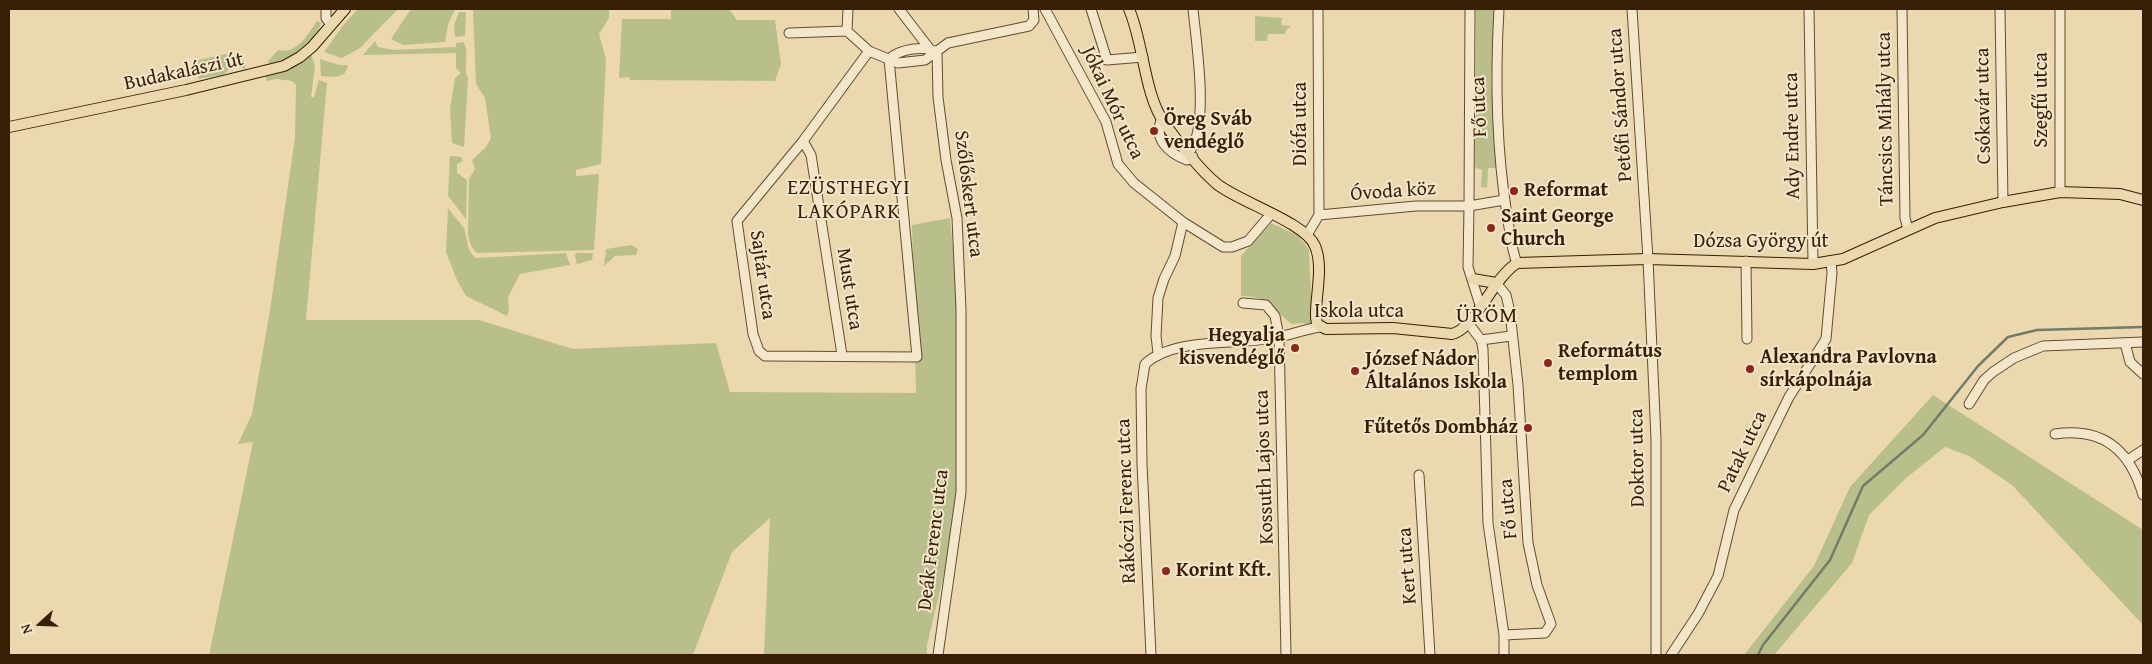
<!DOCTYPE html>
<meta charset="utf-8">
<style>
body{margin:0}
#map{position:relative;width:2152px;height:664px;overflow:hidden;background:#ecd8af;font-family:"Gentium Book Plus",serif}
canvas{display:block}
.frame{position:absolute;inset:0;border:10px solid #371e04;pointer-events:none}
.north{position:absolute;left:15px;top:599px;width:50px;height:50px;-webkit-text-stroke:4px #f3e6cb;paint-order:stroke;rotate:250deg;font-size:14px;font-weight:700;line-height:20px;text-align:center;color:#371e04}
.north::after{content:'';display:block;margin:auto;width:18px;height:22px;background:#371e04;clip-path:polygon(50% 0,100% 100%,50% 72%,0 100%)}
</style>
<div id="map">
<canvas width="2152" height="664"></canvas>
<div class="frame"></div>
<div class="north">N</div>
</div>
<script>
const context = document.querySelector('canvas').getContext('2d');
context.lineJoin = 'round';
function fill(path, color) { context.fillStyle = color; context.fill(path, 'evenodd'); }
function strokePath(path, color, width, dash) { context.strokeStyle = color; context.lineWidth = width; context.lineCap = dash ? 'butt' : 'round'; context.setLineDash(dash || []); context.stroke(path); }
function label(font, color, halo, rows, align = 'center') {
  context.font = font + ' "Gentium Book Plus",serif'; context.lineWidth = 4; context.setLineDash([]); context.textBaseline = 'middle'; context.strokeStyle = halo; context.fillStyle = color; for (const [text, x, y, turn = 0] of rows) {
    context.save(); context.translate(x, y); context.rotate((+turn || 0) * Math.PI / 180); context.textAlign = isNaN(turn) ? turn : align; if (halo) context.strokeText(text, 0, 0); context.fillText(text, 0, 0); context.restore();
  }
}
const green = new Path2D(`
 M358,9H398L360,48L342,58L324,52L344,24Z
 M411,9H455L448,25L445,42L403,45L391,39Z
 M473,9H609V18L599,34L606,59L601,164L576,170V176L599,174L594,250L477,253L471,246L468,235L469,179L475,169L472,160L485,148L491,138L485,98L476,84Z
 M671,9H729L737,20H775L781,64L775,81L630,80L629,77L619,78L622,19H671Z
 M1476,9H1495L1491,80L1497,164L1496,168H1488L1487,188L1481,187L1482,170L1475,167Z
 M459,12H466L465,36L455,37L454,25Z
 M1255,16L1282,18L1281,25L1291,26L1287,29L1285,34H1268L1267,41H1255Z
 M317,21L321,23C317,40 288,65 269,63L268,61L278,50C297,55 308,34 317,21Z
 M375,41L378,47L394,50L456,47V43L463,42C471,52 462,67 468,78L464,147L452,143L450,109L455,78L461,73L456,68V53L363,55Z
 M226,54L245,61V69L234,65L223,75L198,79V60Z
 M311,54L315,66L311,97H314L319,80L327,83L306,320H479L573,349L716,343L730,392L916,393L912,225L950,218L962,340L957,519L927,645V655H764L770,518L732,552L693,655H209L253,442L238,444L252,414L270,310L295,138L296,85L292,81L276,79L266,81V76L286,69Z
 M320,59L339,65H347L348,67L344,74L336,77L321,76Z
 M450,156L461,157L463,161L457,164V173L467,180L466,219L448,196Z
 M448,208L464,228L469,250L475,258L566,253L570,265L520,274L508,297L509,311L507,316L466,296L457,280L446,252Z
 M1271,223L1297,235L1309,249L1312,320L1309,326L1303,323L1292,324C1270,308 1273,297 1241,296V256Z
 M631,245L638,249L636,255L615,256L604,266L606,249Z
 M576,253H593L592,260L577,264L575,256Z
 M1933,395L2143,530V625L2012,485L1969,456L1945,447L1905,479L1869,515L1852,563L1774,655H1744L1814,566L1850,487Z`);
const stream = new Path2D(`
 M1758,655L1763,645L1830,560L1863,486L1923,435L1978,366L2008,337L2037,330L2143,327`);
const minor = new Path2D(`
 M326,9V18L331,25
 M848,9L847,31L869,51
 M899,9L929,48
 M1045,9L1106,122L1118,164L1134,183L1183,222L1223,247H1232L1248,241L1271,214
 M1091,9L1107,60L1143,57
 M1499,9C1495,78 1496,146 1507,215C1510,230 1511,249 1517,263
 M1632,9L1648,259L1656,439V655
 M1809,9L1813,264
 M1902,9L1905,218L1908,229
 M2000,9L2003,202
 M2060,9V192
 M789,33L847,31
 M937,52L938,97L946,160L957,218L961,310V492L938,655
 M889,59L917,357L765,356L759,351L753,334L737,221L803,141L869,51L898,63L925,60L948,43L1029,26L1034,20L1033,9
 M889,59C900,49 924,45 937,52
 M1162,119C1152,139 1170,154 1187,160L1193,157
 M803,141L811,155L842,355
 M1189,152C1210,128 1196,41 1193,9
 M1319,215L1416,206H1469L1470,9
 M1307,235L1319,215L1318,9
 M1746,261L1747,339
 M1496,283L1506,295L1510,312L1518,385L1528,543L1537,585L1551,624L1545,633L1504,635
 M1243,303L1266,305L1275,316L1279,337L1286,655
 M1480,305L1468,267L1469,206L1504,200
 M1469,324L1481,340L1483,349L1488,523L1504,635V655
 M1481,340L1511,336
 M2125,343L2130,362L2143,374
 M1158,353L1156,336L1158,298L1164,279L1175,256L1183,222
 M1969,404L1984,380L1993,372L2014,358L2043,346L2143,342
 M2055,434C2103,427 2130,450 2143,495
 M2128,460L2143,450
 M1419,475L1430,655
 M1151,655L1142,464L1141,389L1145,364C1175,336 1240,346 1279,337C1293,334 1306,329 1320,327
 M1671,655L1698,614L1718,576L1734,510L1765,446L1789,397L1826,339L1832,273L1831,261`);
const major = new Path2D(`
 M1129,9C1144,44 1144,95 1165,124C1177,141 1201,171 1217,184C1239,202 1305,222 1315,246C1324,267 1315,296 1316,318L1317,324L1326,329L1393,328L1452,334C1475,329 1492,279 1517,263L1648,259L1813,264L1843,259L1935,218L2003,202L2060,192L2120,194L2143,200
 M9,127L186,90L284,66L300,57L312,47L345,9
 M1473,279L1496,283`);
const markers = [
 [1154,131,5,"#8f2418"],
 [1514,191,5,"#8f2418"],
 [1491,228,5,"#8f2418"],
 [1295,348,5,"#8f2418"],
 [1548,363,5,"#8f2418"],
 [1750,369,5,"#8f2418"],
 [1355,371,5,"#8f2418"],
 [1528,428,5,"#8f2418"],
 [1166,571,5,"#8f2418"]
];
const streetNames = [
 ["Budakalászi út",184,72,-12],
 ["Szegfű utca",2042,100,-90],
 ["Jókai Mór utca",1112,103,65],
 ["Petőfi Sándor utca",1621,105,-94],
 ["Csókavár utca",1984,106,-91],
 ["Fő utca",1480,107,-92],
 ["Táncsics Mihály utca",1886,119,-91],
 ["Diófa utca",1301,124,-90],
 ["Ady Endre utca",1793,136,-91],
 ["Óvoda köz",1393,192,-4],
 ["Szőlőskert utca",968,194,83],
 ["Dózsa György út",1761,242],
 ["Sajtár utca",762,275,82],
 ["Must utca",849,289,81],
 ["Iskola utca",1359,312],
 ["Patak utca",1743,452,-64],
 ["Doktor utca",1638,458,-91],
 ["Kossuth Lajos utca",1265,467,-92],
 ["Rákóczi Ferenc utca",1127,501,-92],
 ["Fő utca",1509,509,-95],
 ["Deák Ferenc utca",934,540,-83],
 ["Kert utca",1408,566,-94]
];
const poiNames = [
 ["Öreg Sváb",1164,120],
 ["vendéglő",1164,143],
 ["Reformat",1524,191],
 ["Saint George",1501,217],
 ["Church",1501,240],
 ["Hegyalja",1285,336,"right"],
 ["kisvendéglő",1285,359,"right"],
 ["Református",1558,352],
 ["templom",1558,375],
 ["Alexandra Pavlovna",1760,358],
 ["sírkápolnája",1760,381],
 ["József Nádor",1365,360],
 ["Általános Iskola",1365,383],
 ["Fűtetős Dombház",1518,428,"right"],
 ["Korint Kft.",1176,571]
];
const neighbourhoodNames = [
 ["EZÜSTHEGYI",849,189],
 ["LAKÓPARK",849,213]
];
const quarterNames = [
 ["ÜRÖM",1487,316]
];
fill(green, '#b8bf8b');
strokePath(stream, '#727c69', 2.5);
strokePath(minor, '#644c2f', 11);
strokePath(major, '#371e04', 12);
strokePath(minor, '#f3e6cb', 9);
strokePath(major, '#ecd8af', 10);
for (const [x, y, r, color] of markers) { const dot = new Path2D(); dot.arc(x, y, r, 0, 2 * Math.PI); context.fillStyle = color; context.fill(dot); strokePath(dot, '#f3e6cb', 2); }
label('20px', '#371e04', '#f3e6cb', streetNames);
label('bold 20px', '#371e04', '#f3e6cb', poiNames, 'left');
context.letterSpacing = '1px';
label('21px', '#371e04', '#f3e6cb', neighbourhoodNames);
context.letterSpacing = '0px';
context.letterSpacing = '1px';
label('22px', '#371e04', '#f3e6cb', quarterNames);
context.letterSpacing = '0px';
</script>
